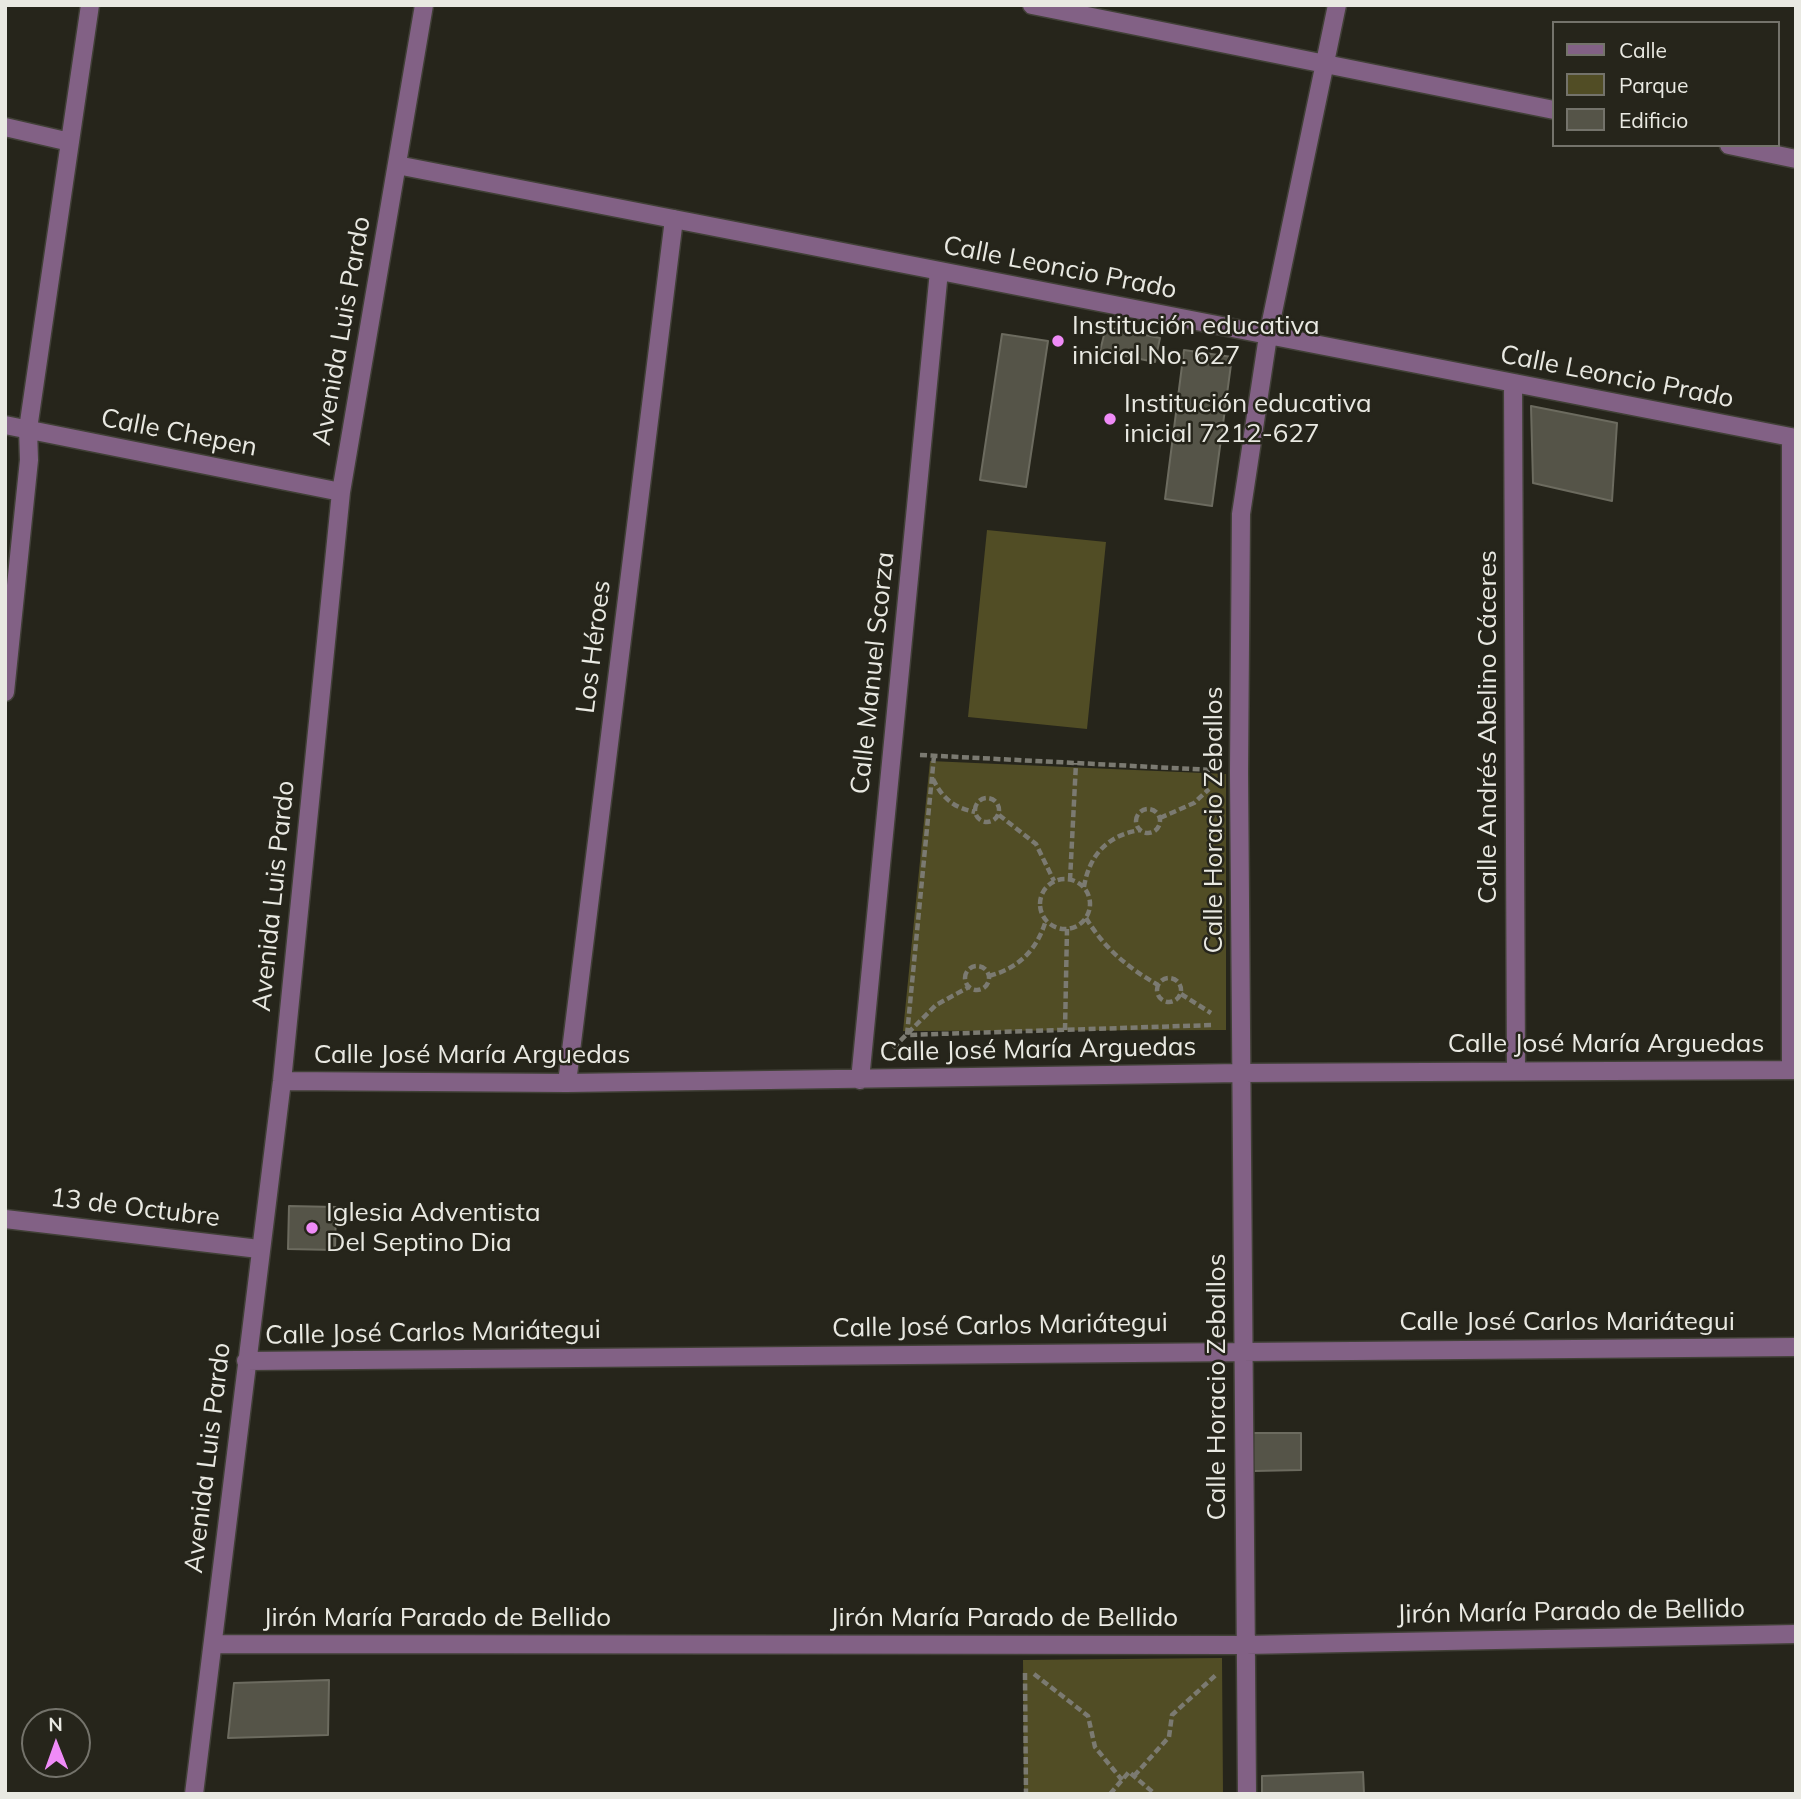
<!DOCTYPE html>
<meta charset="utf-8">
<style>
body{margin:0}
#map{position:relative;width:1801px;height:1799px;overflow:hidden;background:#26251b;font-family:Mulish,sans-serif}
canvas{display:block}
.frame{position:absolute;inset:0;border:7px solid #e9e9e2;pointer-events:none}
.legend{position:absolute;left:1552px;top:21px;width:228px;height:126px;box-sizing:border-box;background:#26251b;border:2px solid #74736b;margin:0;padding:9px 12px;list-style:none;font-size:21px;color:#e9e9e2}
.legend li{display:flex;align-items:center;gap:14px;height:35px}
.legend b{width:35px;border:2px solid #74736b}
.north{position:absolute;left:21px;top:1708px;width:70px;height:70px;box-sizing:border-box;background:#26251b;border:2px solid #74736b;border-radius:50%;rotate:359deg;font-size:19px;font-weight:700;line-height:28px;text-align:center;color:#e9e9e2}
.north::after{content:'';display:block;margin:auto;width:24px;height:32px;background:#ef8bf7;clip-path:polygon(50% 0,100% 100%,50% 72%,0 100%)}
</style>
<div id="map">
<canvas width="1801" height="1799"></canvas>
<div class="frame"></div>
<ul class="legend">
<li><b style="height:9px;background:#826185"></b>Calle</li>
<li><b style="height:19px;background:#514d25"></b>Parque</li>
<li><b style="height:19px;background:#555448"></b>Edificio</li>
</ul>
<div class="north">N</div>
</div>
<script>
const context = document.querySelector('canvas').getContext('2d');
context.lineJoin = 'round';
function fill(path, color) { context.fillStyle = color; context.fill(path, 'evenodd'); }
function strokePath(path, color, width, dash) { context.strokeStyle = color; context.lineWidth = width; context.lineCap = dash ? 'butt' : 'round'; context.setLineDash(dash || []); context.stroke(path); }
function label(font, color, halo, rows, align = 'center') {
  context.font = font + ' Mulish,sans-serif'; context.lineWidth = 5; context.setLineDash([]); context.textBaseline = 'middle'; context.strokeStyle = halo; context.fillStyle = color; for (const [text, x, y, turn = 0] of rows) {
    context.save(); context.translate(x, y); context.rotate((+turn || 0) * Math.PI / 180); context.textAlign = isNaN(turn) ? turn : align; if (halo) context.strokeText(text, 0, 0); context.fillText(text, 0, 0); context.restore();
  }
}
const green = new Path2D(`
 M987,530L1106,542L1087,729L968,717Z
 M930,761L1226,774V1030L903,1031Z
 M1222,1658L1223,1794H1024L1023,1660Z`);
const building = new Path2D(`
 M1106,327L1160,338L1155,362L1100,351Z
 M1002,334L1048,341L1026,487L980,480Z
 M1184,350L1232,357L1212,506L1165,499Z
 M1531,406L1617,423L1612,501L1533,483Z
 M289,1206L336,1207L335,1250L288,1249Z
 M1253,1433H1301V1470L1254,1471Z
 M329,1680L328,1735L228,1738L234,1683Z
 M1363,1772L1364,1794H1262V1776Z`);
const path = new Path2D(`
 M920,755L1212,770
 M934,756L907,1035L1213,1025
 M933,779C942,798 954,808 975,812
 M975 810a12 12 0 1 1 24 0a12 12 0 1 1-24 0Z
 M1136 821a12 12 0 1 1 24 0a12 12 0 1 1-24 0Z
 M999,815L1036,844L1054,881
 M1160,818L1194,803L1209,789
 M1040 904a25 25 0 1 1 50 0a25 25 0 1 1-50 0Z
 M1070,880L1076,763
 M1084,887C1089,855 1108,835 1140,830
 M1086,918C1105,949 1127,967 1158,985
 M965 978a12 12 0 1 1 24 0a12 12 0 1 1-24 0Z
 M989,976C1019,968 1037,950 1046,920
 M1157 990a12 12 0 1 1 24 0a12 12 0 1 1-24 0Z
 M1181,994L1211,1013
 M1065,1030L1067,929
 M893,1048L936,1005L969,987
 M1025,1673L1026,1794
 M1034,1674L1088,1716L1095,1747L1122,1780
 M1134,1776L1169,1737L1172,1715L1217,1674
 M1110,1794L1129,1772L1155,1794`);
const minor = new Path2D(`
 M1032,5L1554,110
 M5,127L70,142
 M1729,145L1796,159
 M397,165L1796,438
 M1513,383L1516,1071
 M5,425L341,492
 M1791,437V1070
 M5,692L29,460L28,429L90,5
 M860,1080L939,271
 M282,1081L567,1083L1241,1073L1796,1070
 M567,1083L674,219
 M5,1219L259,1249
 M246,1361L1796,1347
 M213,1644L1246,1645L1796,1634
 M194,1794L282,1081L341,492L424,5
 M1247,1794L1239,772L1241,514L1268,336L1337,5`);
const markers = [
 [1058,341,7,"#ef8bf7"],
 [1110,419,7,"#ef8bf7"],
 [312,1228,7,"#ef8bf7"]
];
const streetNames = [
 ["Calle Leoncio Prado",1060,268,11],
 ["Avenida Luis Pardo",342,331,-80],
 ["Calle Leoncio Prado",1617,377,11],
 ["Calle Chepen",179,433,11],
 ["Los Héroes",594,647,-83],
 ["Calle Manuel Scorza",873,673,-84],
 ["Calle Andrés Abelino Cáceres",1488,727,-90],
 ["Calle Horacio Zeballos",1214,820,-90],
 ["Avenida Luis Pardo",274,896,-84],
 ["Calle José María Arguedas",1606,1044],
 ["Calle José María Arguedas",1038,1050,-1],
 ["Calle José María Arguedas",472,1055],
 ["13 de Octubre",135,1208,7],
 ["Calle José Carlos Mariátegui",1567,1322],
 ["Calle José Carlos Mariátegui",1000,1326,-1],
 ["Calle José Carlos Mariátegui",433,1333,-1],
 ["Calle Horacio Zeballos",1217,1387,-90],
 ["Avenida Luis Pardo",208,1458,-83],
 ["Jirón María Parado de Bellido",1571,1612,-1],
 ["Jirón María Parado de Bellido",437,1618],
 ["Jirón María Parado de Bellido",1004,1618]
];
const poiNames = [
 ["Institución educativa",1072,326],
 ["inicial No. 627",1072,356],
 ["Institución educativa",1124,404],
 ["inicial 7212-627",1124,434],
 ["Iglesia Adventista",326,1213],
 ["Del Septino Dia",326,1243]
];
fill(green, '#514d25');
fill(building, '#555448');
strokePath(building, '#6c6b5f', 2);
strokePath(minor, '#414037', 21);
strokePath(path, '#7b7a71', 4.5, [7, 3.5]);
strokePath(minor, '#826185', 18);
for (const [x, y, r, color] of markers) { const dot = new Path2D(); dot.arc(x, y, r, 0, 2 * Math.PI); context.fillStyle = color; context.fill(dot); strokePath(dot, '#26251b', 2.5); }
label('26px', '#e9e9e2', '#26251b', streetNames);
label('26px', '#e9e9e2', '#26251b', poiNames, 'left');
</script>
